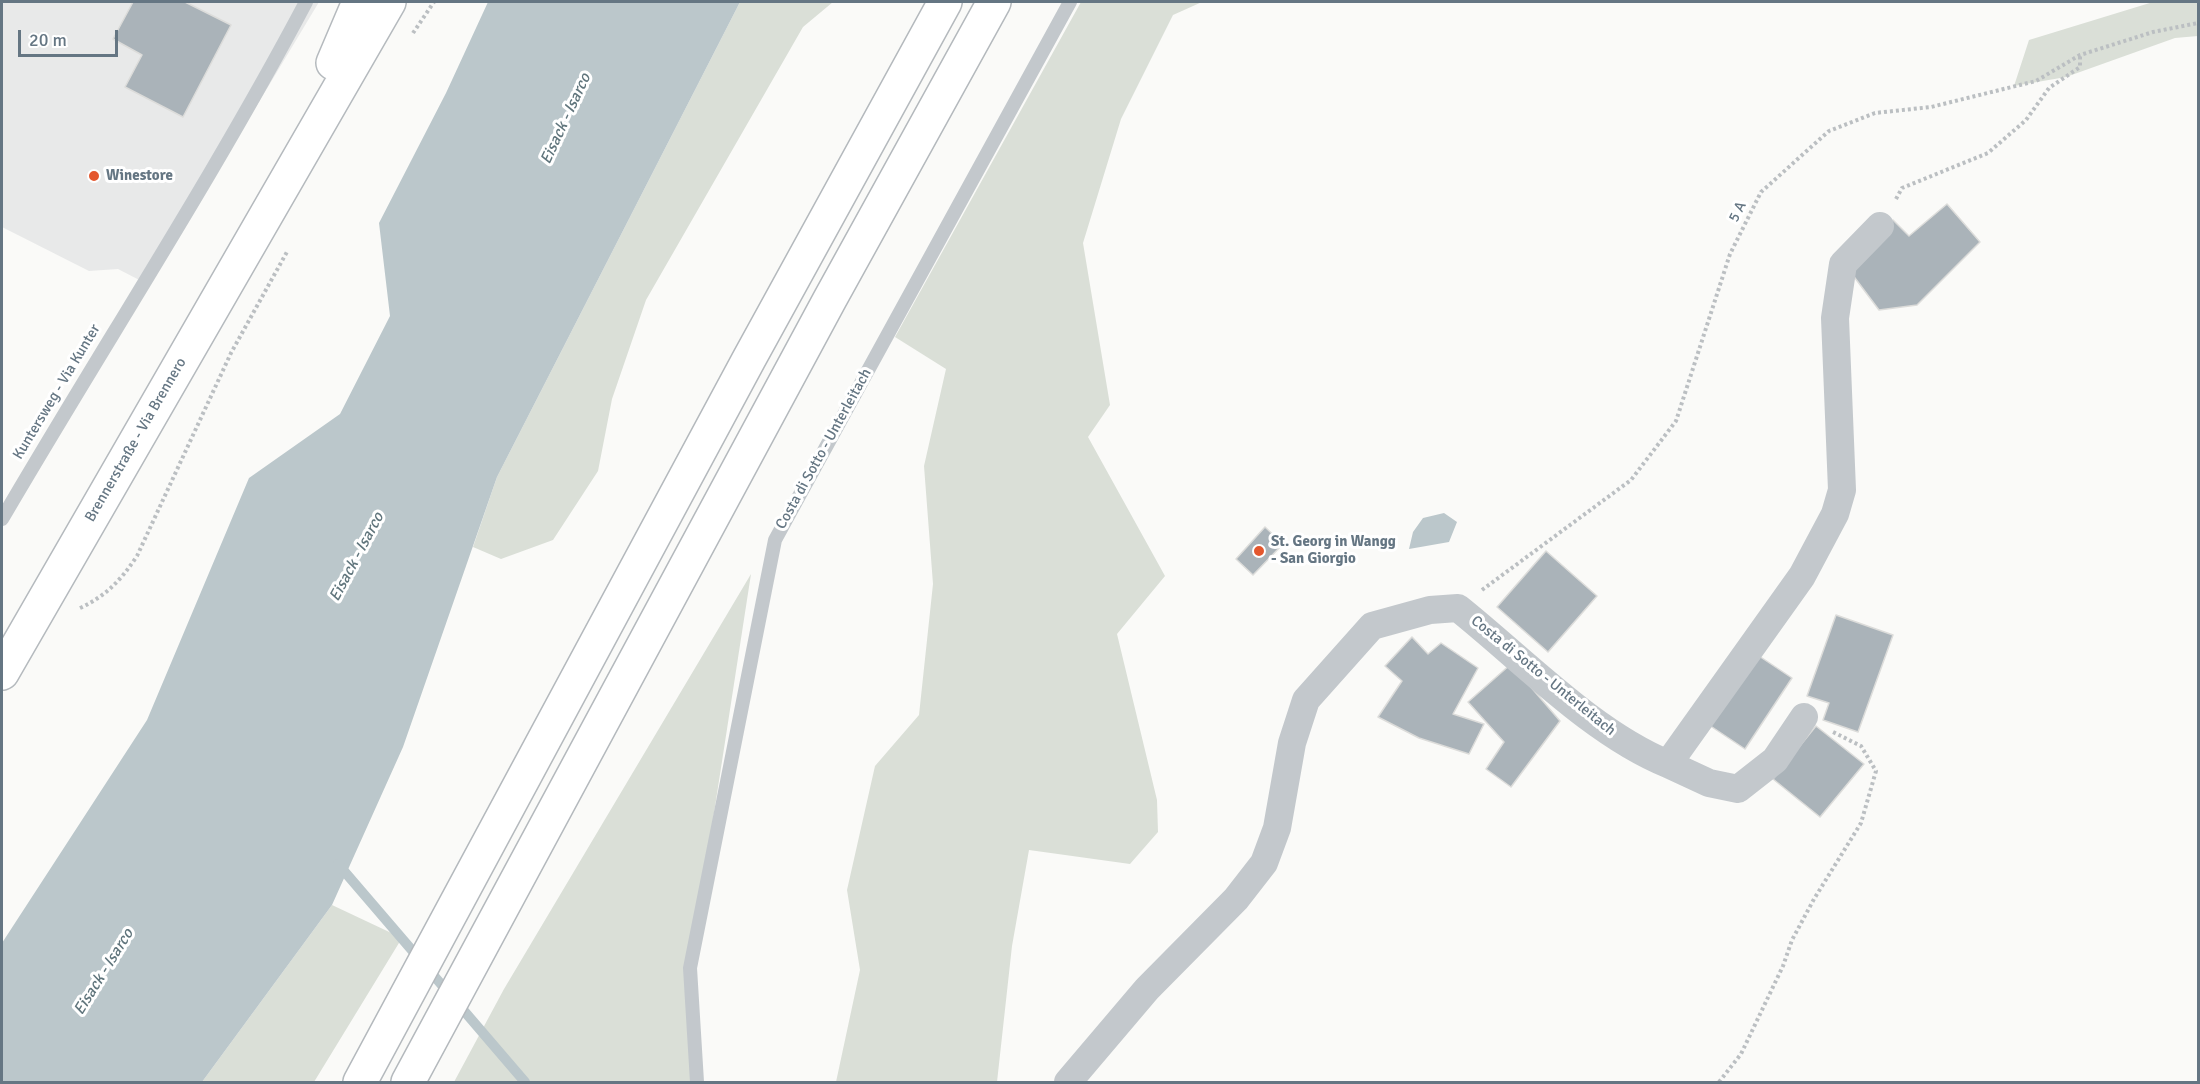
<!DOCTYPE html>
<meta charset="utf-8">
<style>
body{margin:0}
#map{position:relative;width:2200px;height:1084px;overflow:hidden;background:#fafaf8;font-family:Signika,sans-serif}
canvas{display:block}
.frame{position:absolute;inset:0;border:3px solid #657683;pointer-events:none}
.scale{position:absolute;left:18px;top:30px;width:100px;height:27px;box-sizing:border-box;border:3px solid #657683;border-top:0;padding-left:8px;font-size:18px;line-height:21px;white-space:nowrap;color:#657683;-webkit-text-stroke:4px #fff;paint-order:stroke}
</style>
<div id="map">
<canvas width="2200" height="1084"></canvas>
<div class="frame"></div>
<div class="scale">20 m</div>
</div>
<script>
const context = document.querySelector('canvas').getContext('2d');
context.lineJoin = 'round';
function fill(path, color) { context.fillStyle = color; context.fill(path, 'evenodd'); }
function strokePath(path, color, width, dash) { context.strokeStyle = color; context.lineWidth = width; context.lineCap = dash ? 'butt' : 'round'; context.setLineDash(dash || []); context.stroke(path); }
function label(font, color, halo, rows, align = 'center') {
  context.font = font + ' Signika,sans-serif'; context.lineWidth = 6; context.setLineDash([]); context.textBaseline = 'middle'; context.strokeStyle = halo; context.fillStyle = color; for (const [text, x, y, turn = 0] of rows) {
    context.save(); context.translate(x, y); context.rotate((+turn || 0) * Math.PI / 180); context.textAlign = isNaN(turn) ? turn : align; if (halo) context.strokeText(text, 0, 0); context.fillText(text, 0, 0); context.restore();
  }
}
const built = new Path2D(`
 M2,2H319L149,285L118,269L89,271L2,227Z`);
const green = new Path2D(`
 M740,2H833L803,27L646,300L612,399L598,471L553,540L501,559L473,547L497,477Z
 M1081,2H1202L1173,15L1121,119L1083,243L1110,405L1088,437L1165,576L1117,634L1157,800L1158,832L1130,864L1029,850L1012,946L997,1082H836L860,970L847,890L875,766L919,715L933,584L924,466L946,369L895,337Z
 M2153,2H2198V36L2175,38L2066,77L2014,86L2029,40Z
 M751,574L690,968L697,1082H454L504,989Z
 M332,905L402,938L314,1082H202Z`);
const water = new Path2D(`
 M488,2H740L497,477L403,747L332,905L202,1082H2V943L147,720L249,478L340,414L390,316L379,223L446,93Z
 M1444,513L1457,522L1449,542L1409,549L1413,532L1423,518Z`);
const stream = new Path2D(`
 M338,864L525,1082`);
const building = new Path2D(`
 M133,2H185L231,25L183,117L125,87L142,55L113,39Z
 M1947,204L1980,242L1917,305L1879,310L1846,266L1893,220L1909,236Z
 M1265,527L1283,544L1253,575L1236,559Z
 M1546,551L1597,596L1548,652L1497,607Z
 M1836,615L1893,635L1858,732L1823,720L1829,703L1807,696Z
 M1412,637L1428,654L1441,643L1478,668L1453,714L1484,724L1469,754L1419,738L1378,717L1402,681L1385,666Z
 M1753,652L1792,678L1745,749L1706,723Z
 M1511,664L1560,721L1511,787L1486,769L1504,742L1468,702Z
 M1816,726L1864,764L1820,817L1773,779Z`);
const path = new Path2D(`
 M413,33L434,2
 M1896,199L1902,188L1988,153L2026,120L2049,88L2080,67V55
 M1482,590L1631,480L1676,421L1730,254L1761,192L1829,131L1875,113L1931,107L2036,81L2080,55L2153,32L2198,23
 M80,608C106,596 121,580 137,556L231,353L288,250
 M1719,1082L1741,1054L1783,966L1792,940L1814,899L1861,823L1876,771L1861,746L1831,731`);
const lane = new Path2D(`
 M2,519C103,346 213,178 306,2
 M697,1082L690,968L775,540L1070,2`);
const street = new Path2D(`
 M1668,764L1709,783L1738,789L1775,760L1804,717
 M1068,1082L1147,989L1236,899L1264,863L1277,828L1292,743L1306,700L1372,626L1430,610L1458,608C1522,659 1592,733 1668,764L1802,576L1835,514L1842,490L1835,318L1843,264L1880,226`);
const primary = new Path2D(`
 M333,63L359,2
 M2,673L389,2`);
const highway = new Path2D(`
 M360,1082L749,359L945,2
 M408,1082L830,299L994,2`);
const markers = [
 [94,176,6,"#e4572e"],
 [1259,551,6,"#e4572e"]
];
const poiNames = [
 ["Winestore",106,176],
 ["St. Georg in Wangg",1271,542],
 ["- San Giorgio",1271,559]
];
const streetNames = [
 ["5 A",1738,212,-63],
 ["Kuntersweg - Via Kunter",57,392,-59],
 ["Brennerstraße - Via Brennero",136,440,-60],
 ["Costa di Sotto - Unterleitach",824,449,-61],
 ["Costa di Sotto - Unterleitach",1543,676,39]
];
const waterNames = [
 ["Eisack - Isarco",566,119,-65],
 ["Eisack - Isarco",357,557,-62],
 ["Eisack - Isarco",104,972,-58]
];
fill(built, '#e8e9e9');
fill(green, '#dadfd7');
fill(water, '#bbc7cb');
strokePath(stream, '#bbc7cb', 10);
fill(building, '#aab3b9');
strokePath(building, '#dcdcda', 1.5);
strokePath(primary, '#b5babe', 36);
strokePath(highway, '#b4b9bd', 36);
strokePath(path, '#bbbfc2', 4, [3, 3]);
strokePath(lane, '#c3c8cc', 14);
strokePath(street, '#c3c8cc', 28);
strokePath(primary, '#fff', 33);
strokePath(highway, '#fff', 33);
for (const [x, y, r, color] of markers) { const dot = new Path2D(); dot.arc(x, y, r, 0, 2 * Math.PI); context.fillStyle = color; context.fill(dot); strokePath(dot, '#fff', 2); }
label('bold 15px', '#657683', '#fff', poiNames, 'left');
label('15px', '#657683', '#fff', streetNames);
label('italic 16px', '#60757c', '#fff', waterNames);
</script>
